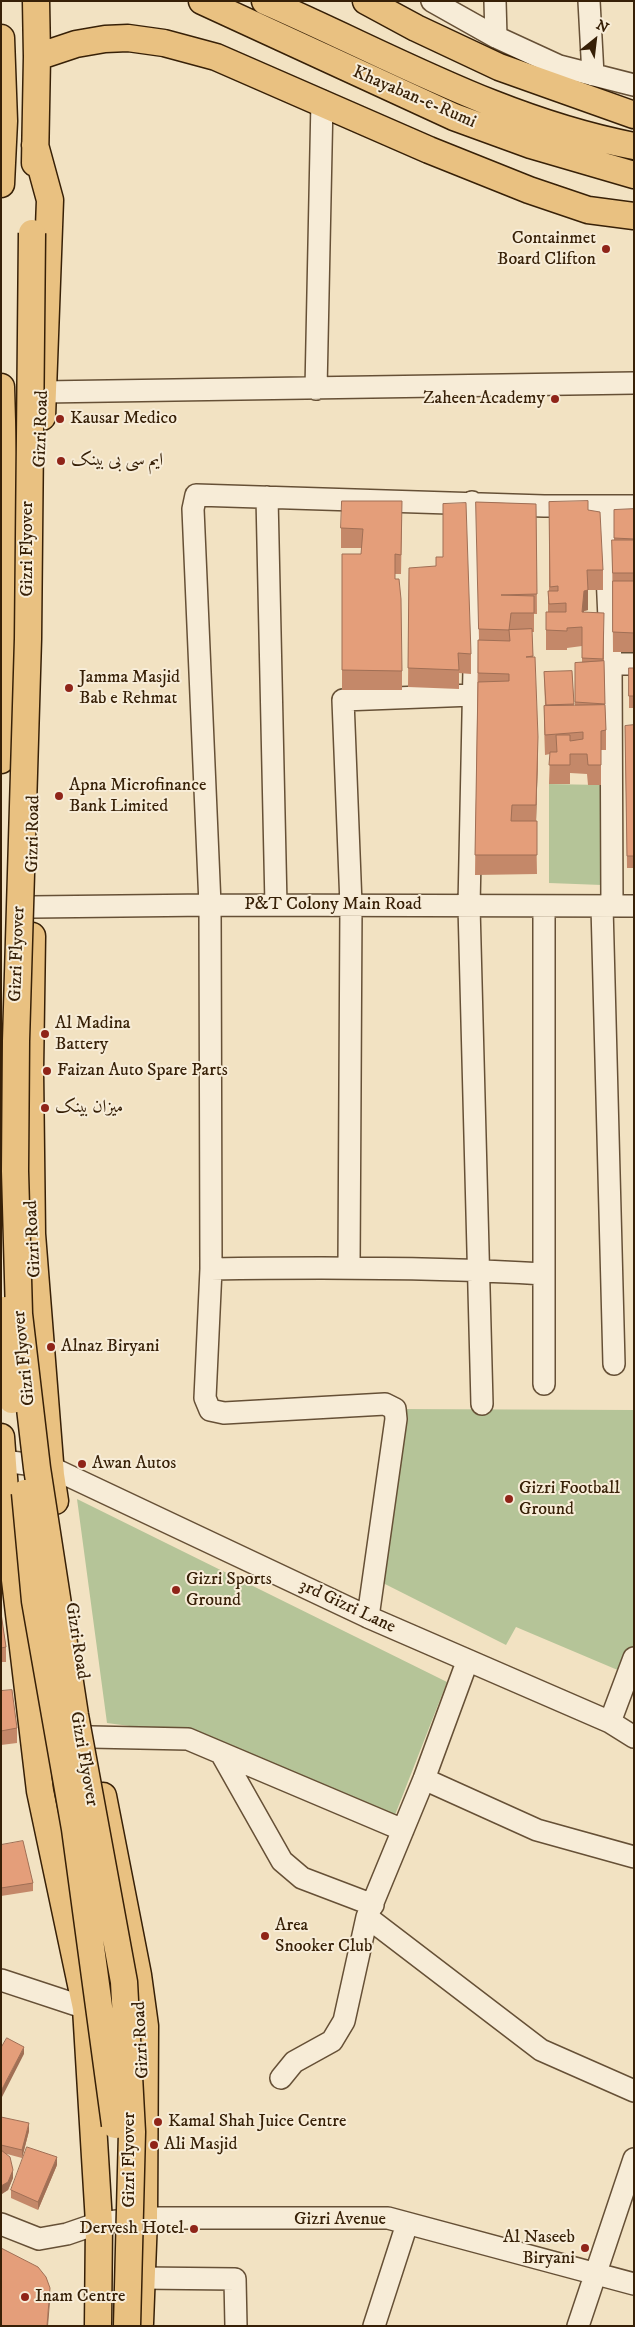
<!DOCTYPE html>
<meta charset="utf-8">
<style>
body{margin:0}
#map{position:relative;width:635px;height:2327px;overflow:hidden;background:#f2e2c2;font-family:"IM FELL DW Pica",serif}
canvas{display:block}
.frame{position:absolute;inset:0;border:2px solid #372007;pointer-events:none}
.north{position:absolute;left:570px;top:15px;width:50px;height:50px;-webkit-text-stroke:4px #f7ecd7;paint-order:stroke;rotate:29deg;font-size:14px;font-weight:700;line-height:20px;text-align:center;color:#372007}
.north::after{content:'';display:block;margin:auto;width:18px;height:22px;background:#372007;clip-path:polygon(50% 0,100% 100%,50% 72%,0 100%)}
</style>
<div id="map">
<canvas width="635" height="2327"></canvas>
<div class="frame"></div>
<div class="north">N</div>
</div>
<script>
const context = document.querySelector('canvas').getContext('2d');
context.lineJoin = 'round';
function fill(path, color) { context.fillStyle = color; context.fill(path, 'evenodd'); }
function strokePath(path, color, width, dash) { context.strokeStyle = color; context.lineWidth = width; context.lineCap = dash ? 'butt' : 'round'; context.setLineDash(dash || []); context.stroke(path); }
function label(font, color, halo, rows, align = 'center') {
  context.font = font + ' "IM FELL DW Pica",Amiri,serif'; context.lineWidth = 4; context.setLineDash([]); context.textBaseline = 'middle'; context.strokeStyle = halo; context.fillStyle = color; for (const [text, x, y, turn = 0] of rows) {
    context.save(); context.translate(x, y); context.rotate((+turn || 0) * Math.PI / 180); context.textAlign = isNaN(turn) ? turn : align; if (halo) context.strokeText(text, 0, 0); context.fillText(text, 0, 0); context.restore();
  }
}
const green = new Path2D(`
 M549,784L601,785L602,885L549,883Z
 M395,1409L634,1410V1658L620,1671L516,1627L506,1645L373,1578Z
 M77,1499L447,1682L393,1820L197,1735L107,1723Z`);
const minor = new Path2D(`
 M432,1L496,37L559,66L634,85
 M495,1L496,37
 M589,1L593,75
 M316,389L322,101
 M43,392L634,383
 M267,497L276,905
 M472,502L474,669L469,906L482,1404
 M604,506L611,664L612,906
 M611,664H634
 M602,906L614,1364
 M32,907L210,905L634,906
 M349,1266L351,905L343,700L473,695
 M211,1269C323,1267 433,1267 544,1274
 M544,1384V906
 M3,1461L50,1467L368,1617L610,1722L634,1737
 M368,1617L396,1419L395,1409L385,1404L224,1413L210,1410L205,1398L211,1269L210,905L193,509L196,495L544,506H634
 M467,1662L424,1779L367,1917L541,2050L634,2091
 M610,1722L634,1658
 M91,1737L188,1739L403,1830
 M221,1753L282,1861L302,1878L373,1905
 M424,1779L537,1830L634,1857
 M1,1980L86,2008
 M281,2078L294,2062L332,2041L344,2021L367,1917
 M1,2224L39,2239L67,2234L99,2223L144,2218H388L634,2284
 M141,2278L235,2279L236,2326
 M374,2326L407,2224
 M578,2326L634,2159`);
const major = new Path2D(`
 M202,1L454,117L531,145L634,175
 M265,1C389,55 500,120 634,146
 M366,1L416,28L499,67L634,115
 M1,38L4,121L1,184
 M37,57L76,44L105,39L128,38L164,43L216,57L429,150L529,190L588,210L634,216
 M35,145L50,200L42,417
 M35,163L37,57L36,1
 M1,387L5,521L1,760
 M32,936L30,1071L32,1234L51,1475L55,1501
 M1,1437L6,1504L40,1791L86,2008L99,2223L98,2326
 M103,1796L138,1975L145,2026L144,2218L140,2323`);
const majorBridge = new Path2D(`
 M32,233L28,639L16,1041L15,1171L19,1314L37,1468L75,1715L124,1982L132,2132L127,2326
 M3,1310L5,1351L12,1400
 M25,1493L35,1601L75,1829L115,2125`);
const wall = new Path2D(`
 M476,502L536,504L537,614H534V632H532L538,756L536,821L537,874L475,875L478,640H479Z
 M549,502L588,510L603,570V590H588V610L584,611V612L604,632V661L605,705L606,730V750H601V785H588L587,774L570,773V784H549L550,754L545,755L544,725V706H545L544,672L572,671L574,706H575V663L582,662V646L567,648V650H546V612H548V591H549Z
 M634,509V652H613L612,540H614V510Z
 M402,520L401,574H395V579L402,671V690H342V554H361L362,548H341V528Z
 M409,568L471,654V674L459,673V689L408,687Z
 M629,668H634V708H629Z
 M634,725V868H627L625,726Z
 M1,1613L6,1647V1662H1Z
 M1,1691L17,1728V1743L1,1745Z
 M1,1845L33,1883V1891L1,1896Z
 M1,2117L29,2131L22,2158L7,2154L13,2178L8,2190L1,2194Z
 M57,2165L38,2210L11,2198V2190Z`);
const shadedWall = new Path2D(`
 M588,590V610L584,611L582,632V612L584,591Z
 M538,737V756L536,824V805Z
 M24,2047V2054L1,2099V2091Z
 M29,2123V2131L22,2158V2150Z
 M57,2157V2165L38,2210V2202Z
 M13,2170V2178L8,2190L2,2194V2186Z
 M50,2288V2302L48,2326H47Z`);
const building = new Path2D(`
 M342,501H402L401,555L395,554V579H399L401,599L402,671L342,670V554H361L363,529L341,528Z
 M588,501V510L600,512L603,570H587L588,590L584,591L582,612L604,613L603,659L582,658V627L567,628V631L546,630V612H566V603L549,604L548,591H558V586L550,587L549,502Z
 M476,502L536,504L537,594L501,595L534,596V613H511L509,630L479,629Z
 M466,503L471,654L458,653L459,670L408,668L409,568L436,566V557H443V504Z
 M634,509V539L614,538V510Z
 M612,540H634V573H613Z
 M613,581H634V633L613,632Z
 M532,629L533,656L526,657H535L538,737L536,805H512L511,821H537V855H475L478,682L509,681V674L478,673V640L510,641L509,630Z
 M604,661L605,704L575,702V663Z
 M629,668H634V696H629Z
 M572,671L574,704L546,705L544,672Z
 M605,705L606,730L601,731V765H588L587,754H570V765H549L550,752H557L556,735H570V741L583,739V732L545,735L544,706Z
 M634,725V856H627L625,726Z
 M1,1613L6,1647L1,1648Z
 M12,1690L17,1728L1,1731V1691Z
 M23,1841L33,1883L1,1888V1845Z
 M7,2038L24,2047L1,2091V2048Z
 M1,2117L29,2123L22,2150L1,2145Z
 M27,2147L57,2157L38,2202L11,2190Z
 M1,2150L10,2157L13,2170L8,2182L1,2186Z
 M1,2248L38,2267L46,2277L50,2288L47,2326H1Z`);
const markers = [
 [606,249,5,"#8f2418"],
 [555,399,5,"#8f2418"],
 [60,419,5,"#8f2418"],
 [61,461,5,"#8f2418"],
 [69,688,5,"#8f2418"],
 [59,796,5,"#8f2418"],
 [45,1034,5,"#8f2418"],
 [47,1071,5,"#8f2418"],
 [45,1108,5,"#8f2418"],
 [51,1347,5,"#8f2418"],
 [82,1464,5,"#8f2418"],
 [509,1499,5,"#8f2418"],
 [176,1590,5,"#8f2418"],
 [265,1936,5,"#8f2418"],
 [158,2122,5,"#8f2418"],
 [154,2145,5,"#8f2418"],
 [194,2229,5,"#8f2418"],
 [585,2248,5,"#8f2418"],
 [25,2297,5,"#8f2418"]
];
const streetNames = [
 ["Khayaban-e-Rumi",414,98,23],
 ["Gizri Road",42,429,-88],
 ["Gizri Flyover",28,549,-90],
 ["Gizri Road",34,834,-89],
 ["P&T Colony Main Road",333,905],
 ["Gizri Flyover",18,954,-88],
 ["Gizri Road",34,1239,-93],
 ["Gizri Flyover",25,1358,-96],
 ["3rd Gizri Lane",347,1607,25],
 ["Gizri Road",76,1641,81],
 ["Gizri Flyover",83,1759,80],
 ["Gizri Road",142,2040,-93],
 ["Gizri Flyover",130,2160,-90],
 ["Gizri Avenue",340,2220]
];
const poiNames = [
 ["Containmet",596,239,"right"],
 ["Board Clifton",596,260,"right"],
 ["Zaheen Academy",545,399,"right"],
 ["Kausar Medico",70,419],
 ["ایم سی بی بینک",71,461],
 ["Jamma Masjid",79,678],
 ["Bab e Rehmat",79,699],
 ["Apna Microfinance",69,786],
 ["Bank Limited",69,807],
 ["Al Madina",55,1024],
 ["Battery",55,1045],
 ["Faizan Auto Spare Parts",57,1071],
 ["میزان بینک",55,1108],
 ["Alnaz Biryani",61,1347],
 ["Awan Autos",92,1464],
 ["Gizri Football",519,1489],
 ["Ground",519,1510],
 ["Gizri Sports",186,1580],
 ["Ground",186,1601],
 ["Area",275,1926],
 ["Snooker Club",275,1947],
 ["Kamal Shah Juice Centre",168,2122],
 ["Ali Masjid",164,2145],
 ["Dervesh Hotel",184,2229,"right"],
 ["Al Naseeb",575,2238,"right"],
 ["Biryani",575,2259,"right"],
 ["Inam Centre",35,2297]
];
fill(green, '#b5c498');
strokePath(minor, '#665036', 24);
strokePath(major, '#372007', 29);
strokePath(minor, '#f7ecd7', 21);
strokePath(major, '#e9c181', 26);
strokePath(majorBridge, '#372007', 29, []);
strokePath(majorBridge, '#e9c181', 26);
fill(wall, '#c48869');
fill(shadedWall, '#a06f55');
fill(building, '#e49e7a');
strokePath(building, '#a06f55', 1);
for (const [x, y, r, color] of markers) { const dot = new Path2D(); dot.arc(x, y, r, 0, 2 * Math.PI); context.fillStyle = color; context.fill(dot); strokePath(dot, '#f7ecd7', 2); }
label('18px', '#372007', '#f7ecd7', streetNames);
label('18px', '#372007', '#f7ecd7', poiNames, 'left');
</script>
